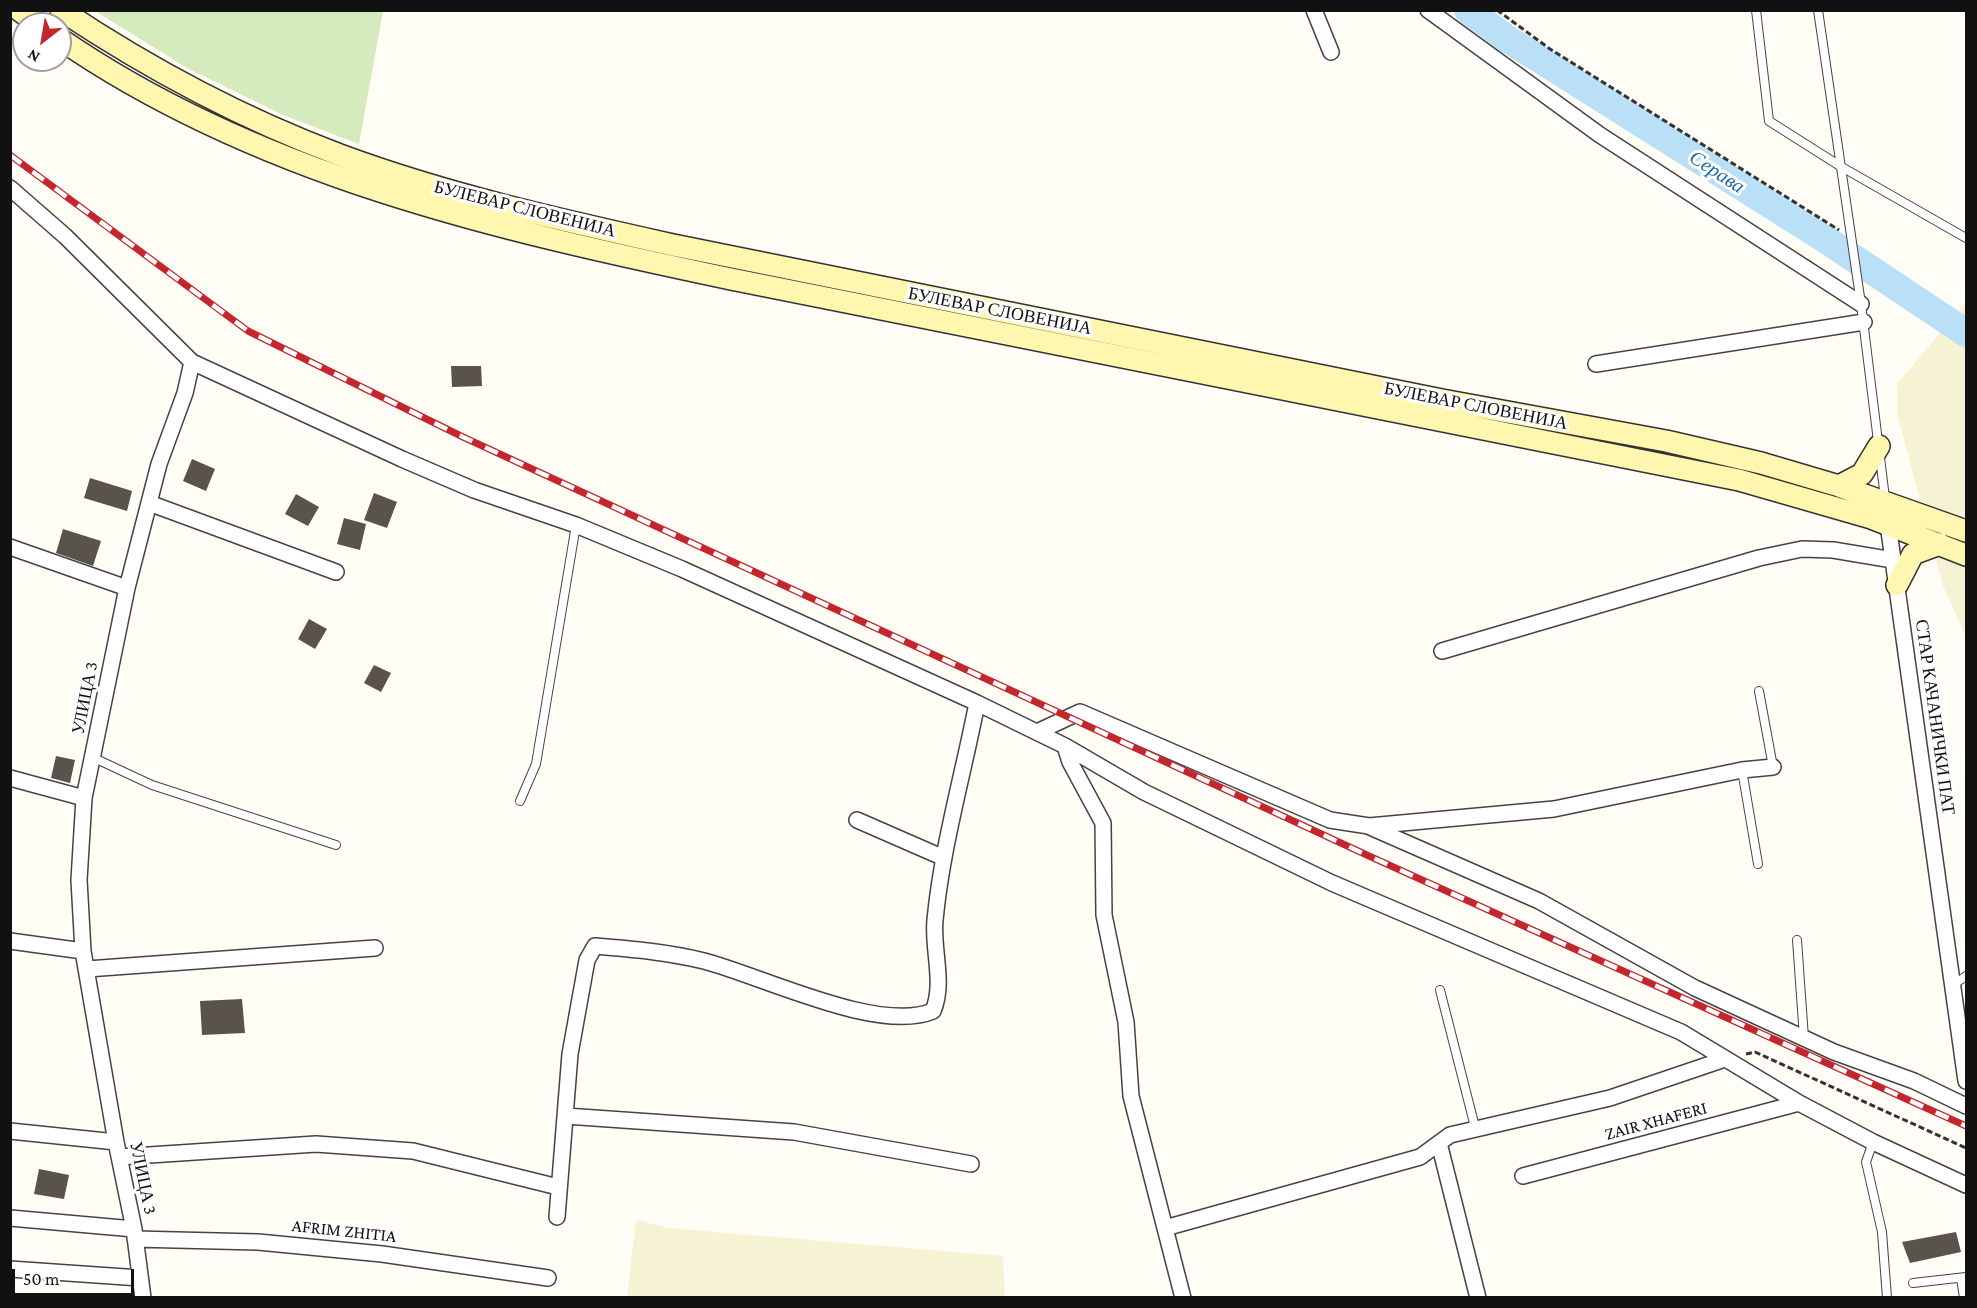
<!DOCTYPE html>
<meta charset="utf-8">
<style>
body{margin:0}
#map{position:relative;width:1977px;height:1308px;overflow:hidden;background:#fffdf5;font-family:"Crimson Pro",serif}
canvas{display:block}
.frame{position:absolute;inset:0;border:12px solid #111;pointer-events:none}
.north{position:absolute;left:12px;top:12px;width:60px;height:60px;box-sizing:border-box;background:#fff;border:2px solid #a0a0a0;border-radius:50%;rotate:211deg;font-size:16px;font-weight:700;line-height:24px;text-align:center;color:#111}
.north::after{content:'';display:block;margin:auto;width:21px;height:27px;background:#c4262e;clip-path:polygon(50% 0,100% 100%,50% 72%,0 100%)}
.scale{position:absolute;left:12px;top:1269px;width:122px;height:27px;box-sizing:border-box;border:3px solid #111;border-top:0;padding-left:8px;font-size:18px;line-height:21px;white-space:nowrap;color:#111;-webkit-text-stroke:4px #fff;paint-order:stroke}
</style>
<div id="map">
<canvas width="1977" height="1308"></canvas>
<div class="frame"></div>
<div class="north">N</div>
<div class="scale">50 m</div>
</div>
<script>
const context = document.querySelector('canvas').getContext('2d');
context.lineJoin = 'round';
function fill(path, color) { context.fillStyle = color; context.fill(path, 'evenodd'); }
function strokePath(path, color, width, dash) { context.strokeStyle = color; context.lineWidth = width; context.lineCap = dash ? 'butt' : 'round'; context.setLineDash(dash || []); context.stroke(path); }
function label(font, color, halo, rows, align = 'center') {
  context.font = font + ' "Crimson Pro",serif'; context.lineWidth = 6; context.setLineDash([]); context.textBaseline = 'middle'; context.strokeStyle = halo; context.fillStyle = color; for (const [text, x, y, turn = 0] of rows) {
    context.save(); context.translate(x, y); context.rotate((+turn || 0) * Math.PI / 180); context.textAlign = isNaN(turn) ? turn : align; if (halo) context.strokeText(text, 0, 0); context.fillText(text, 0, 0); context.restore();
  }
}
const farmland = new Path2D(`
 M1966,302V637L1943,586L1898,417L1897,384Z
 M636,1220L669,1228L1003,1256L1005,1297H627Z`);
const green = new Path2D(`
 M95,11H383L359,144L283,115L187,68Z`);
const river = new Path2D(`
 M1468,10L1506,38L1828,241L1966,333`);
const building = new Path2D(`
 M451,366H481L482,386L452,387Z
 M192,459L215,469L206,491L183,481Z
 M90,478L132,491L127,511L84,498Z
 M374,493L397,502L387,528L364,520Z
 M296,494L319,507L308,526L285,514Z
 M344,518L366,524L360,550L337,544Z
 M63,529L101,541L93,566L56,553Z
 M309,619L327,629L315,649L298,639Z
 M374,665L391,673L381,692L364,683Z
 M56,756L75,760L70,783L51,778Z
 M242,999L245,1033L202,1035L200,1001Z
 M39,1169L69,1175L64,1199L34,1194Z
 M1956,1232L1961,1252L1910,1263L1902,1242Z`);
const path = new Path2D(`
 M1497,10L1550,49L1839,230
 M1746,1054L1755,1052L1966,1148`);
const lane = new Path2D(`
 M1756,10L1769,121L1840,166L1966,238
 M1818,10L1861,304L1885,498
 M1759,691L1773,767
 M92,757L152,785L336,845
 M1742,770L1758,864
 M520,801L536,764L576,525
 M1797,940L1804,1038
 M1953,985L1966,976
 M1440,990L1475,1127
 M1873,1142L1866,1162L1882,1232L1887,1298
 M1961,1278L1964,1298
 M1913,1283L1966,1277`);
const street = new Path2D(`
 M1314,10L1331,52
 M1428,10L1600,135L1861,304
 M10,188L65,236L192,362L402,459L474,490L576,525L682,569L977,703L1065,746L1144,792L1332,883L1681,1032L1799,1103L1873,1142L1966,1185
 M1596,364L1864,322
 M149,503L336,572
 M1887,517L1966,1081
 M10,547L127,588
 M1442,651L1759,558L1802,549L1833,550L1893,560
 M1037,732L1080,712L1330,820L1369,826L1554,809L1742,770L1773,767
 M1065,746L1070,762L1103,823L1104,915L1126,1022L1131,1096L1183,1298
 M10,778L84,798
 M857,820L944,858
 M1370,827L1539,901L1695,988L1834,1052L1914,1081L1966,1106
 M10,941L83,951
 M87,969L375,948
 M566,1116L794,1132L971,1164
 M10,1131L116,1142
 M1439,1143L1478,1298
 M119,1157L316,1144L413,1151L558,1187
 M1523,1176L1799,1103
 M557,1217L570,1054L587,960L595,946C632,949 667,952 704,961C762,976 878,1034 933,1011C945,983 932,949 935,920C942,847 963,775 977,703
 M10,1218L134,1229
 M1165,1228L1420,1157L1450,1135L1610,1098L1725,1059
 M135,1239L258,1242L382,1254L548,1278
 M10,1269L140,1278
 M143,1298L134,1229L116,1142L83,951L79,880L84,798L127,588L159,464L185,393L192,362`);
const secondary = new Path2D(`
 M19,10L38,24
 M61,10C148,68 241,118 340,155C448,195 561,220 673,245L1442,400L1666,441L1761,463L1839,486L1966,531
 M60,39C259,176 499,230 731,279L1739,480L1871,518L1966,555
 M1839,486L1862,474L1879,446
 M1897,585L1913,554L1940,544`);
const rail = new Path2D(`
 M10,155L248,331L463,437L1369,856L1966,1126`);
const streetNames = [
 ["БУЛЕВАР СЛОВЕНИЈА",525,209,14],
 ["БУЛЕВАР СЛОВЕНИЈА",1000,311,11],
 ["БУЛЕВАР СЛОВЕНИЈА",1476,406,11],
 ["УЛИЦА 3",85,698,-79],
 ["СТАР КАЧАНИЧКИ ПАТ",1935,717,82],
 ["ZAIR XHAFERI",1656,1121,-15],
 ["УЛИЦА 3",143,1178,78],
 ["AFRIM ZHITIA",344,1231,6]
];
const waterNames = [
 ["Серава",1717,172,33]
];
fill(farmland, '#f6f3d4');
fill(green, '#d5ebbd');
strokePath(river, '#b9e0f7', 28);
fill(building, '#5a524d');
strokePath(lane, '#444', 10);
strokePath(street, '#444', 18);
strokePath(secondary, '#333', 24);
strokePath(path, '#333', 3, [6, 3]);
strokePath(lane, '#fff', 8);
strokePath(street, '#fff', 15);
strokePath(secondary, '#fff6b0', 21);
strokePath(rail, '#c4262e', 7);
strokePath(rail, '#fff', 4.5, [14]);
label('18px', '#111', '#fff', streetNames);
label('italic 20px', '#1768a6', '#fff', waterNames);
</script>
